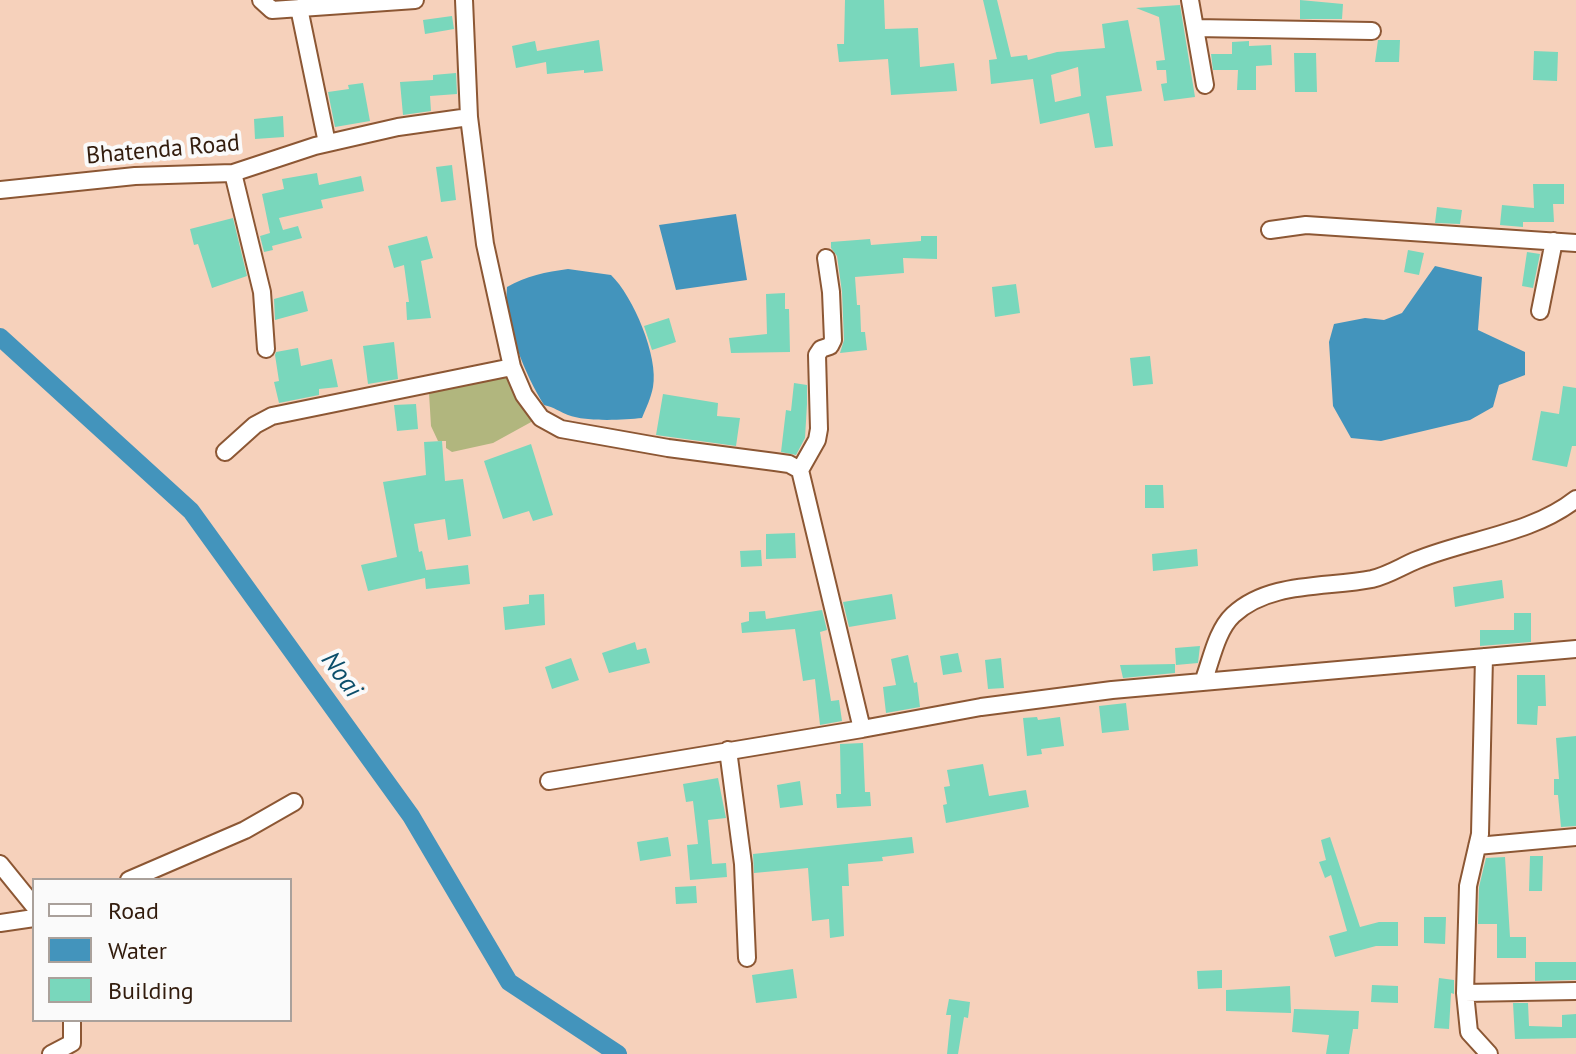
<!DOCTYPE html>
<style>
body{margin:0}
#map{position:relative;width:1576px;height:1054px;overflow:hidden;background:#f6d1bb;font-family:"PT Sans",sans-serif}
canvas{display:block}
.legend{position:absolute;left:32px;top:878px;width:260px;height:144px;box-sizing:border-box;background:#fafafa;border:2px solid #aaa19b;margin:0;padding:10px 14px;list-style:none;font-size:24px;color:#321c0d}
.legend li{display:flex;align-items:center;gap:16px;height:40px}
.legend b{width:40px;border:2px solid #aaa19b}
</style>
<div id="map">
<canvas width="1576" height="1054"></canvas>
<ul class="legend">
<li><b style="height:10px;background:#fff"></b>Road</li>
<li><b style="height:22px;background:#4394bc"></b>Water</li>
<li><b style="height:22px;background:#79d7bc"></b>Building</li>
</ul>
</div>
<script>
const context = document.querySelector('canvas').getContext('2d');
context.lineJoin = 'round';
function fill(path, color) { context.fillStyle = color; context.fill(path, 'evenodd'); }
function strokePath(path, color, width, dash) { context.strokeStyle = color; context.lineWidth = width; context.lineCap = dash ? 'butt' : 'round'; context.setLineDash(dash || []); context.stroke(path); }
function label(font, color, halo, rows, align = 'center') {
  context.font = font + ' "PT Sans",sans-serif'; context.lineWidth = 8; context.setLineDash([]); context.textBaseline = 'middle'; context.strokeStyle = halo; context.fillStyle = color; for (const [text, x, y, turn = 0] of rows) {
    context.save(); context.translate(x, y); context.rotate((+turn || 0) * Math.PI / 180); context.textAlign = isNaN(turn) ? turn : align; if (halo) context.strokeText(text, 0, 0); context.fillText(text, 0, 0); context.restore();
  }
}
const green = new Path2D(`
 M510,375L533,421L493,443L452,452L446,448V441H438L431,426L429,393H417Z`);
const water = new Path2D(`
 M736,214L747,280L676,290L659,225Z
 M1435,266L1482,277L1478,330L1525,352V375L1499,385L1493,407L1470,420L1381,441L1351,438L1333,406L1329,342L1334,324L1365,318L1384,320L1402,313Z
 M568,269L611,275C633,296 659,357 653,387C651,398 646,408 642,418C623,420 586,422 568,415C560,412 554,407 544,405C526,376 503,323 507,287C526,276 546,272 568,269Z`);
const canal = new Path2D(`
 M0,337L191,511L411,816L509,982L618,1054`);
const building = new Path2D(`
 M845,0H884L885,29L918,28L920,67L954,63L957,91L891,95L888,59L839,62L837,44H844Z
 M983,0H997L1011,57L1027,55L1028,60L1057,52L1105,48L1102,24L1128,20L1142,91L1106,96L1113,146L1095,148L1089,113L1040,124L1033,79L991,84L989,60L997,59ZM1078,67L1081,96L1055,102L1051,75Z
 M1300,0L1343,4L1342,19H1300Z
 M1180,5L1195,97L1164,101L1161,84L1167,83L1166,70H1157L1156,61L1165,60L1159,17L1136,8Z
 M452,16L454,29L425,34L423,20Z
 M599,40L603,71L584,73V70L547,74L546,62L516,68L512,46L535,41L537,51Z
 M1378,40H1400L1399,62H1375Z
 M1249,41V46L1271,45L1272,65L1256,66V90H1237L1238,70H1213L1211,54H1232V42Z
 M1534,51L1558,52L1557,81L1533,80Z
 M1294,53H1316L1317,92H1295Z
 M456,73L457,94L430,96L431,111L403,115L400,82L433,80V75Z
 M363,83L370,121L335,127L328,92L349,89L348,85Z
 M283,116L284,137L255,139L254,119Z
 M452,165L456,200L441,202L436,167Z
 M317,173L319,185L361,176L364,191L321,200L323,208L279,218L283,230L298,226L302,238L272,246L273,250L264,252L260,236L270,233L262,194L284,189L282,179Z
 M1533,184H1564V204H1553L1554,222H1523V227L1500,225L1502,205L1534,208Z
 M1437,207L1462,210L1460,224L1435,223Z
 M233,218L247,276L212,288L198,244L194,245L190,229Z
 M427,236L433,258L421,261L431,318L407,320L406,302H409L404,265L394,268L388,246Z
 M921,236H937V259L903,258L904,273L855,277L857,305H860L861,332H865L867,350L840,353L844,340L842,292L837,256L831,248V242L870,239L871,245L921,241Z
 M1408,250L1424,253L1419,275L1404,272Z
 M1527,252L1540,254L1533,288L1522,286Z
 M1016,284L1020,313L995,317L992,287Z
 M303,291L308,311L275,320L274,299Z
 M785,293V309H789L790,352L731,353L729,338L767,334L766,294Z
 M669,318L676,342L652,350L644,326Z
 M394,342L398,379L368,384L363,346Z
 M298,348L301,366L332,359L338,387L319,389V395L279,403L274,382L279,381L275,355L276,352Z
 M1150,356L1153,384L1133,386L1130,358Z
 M794,383L807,385V404L805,438L796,455L781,452L786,410L791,411Z
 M1563,386L1576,388V446H1572L1567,467L1532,460L1541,411L1559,414Z
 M663,394L718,403L717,416L740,418L736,446L656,435Z
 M416,404L418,429L397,431L394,405Z
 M442,441L445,481L463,479L471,536L448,540L445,519L414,524L419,552L422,551L426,570L468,565L470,584L426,589L425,578L368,591L361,565L397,557L383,482L426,475L424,442Z
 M531,444L553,515L533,521L529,511L503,519L484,461Z
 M1145,485H1163L1164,508H1145Z
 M795,533L796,558L766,559V534Z
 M1197,549L1198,566L1153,571L1152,554Z
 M761,550L762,566L741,567L740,551Z
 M1502,580L1504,598L1455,607L1453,587Z
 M544,594L545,625L505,630L503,607L529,604V595Z
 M892,594L896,619L849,627L843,602Z
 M822,610L827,630L820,632L831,701L839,700L842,721L820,725L815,679L803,681L795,629L742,633L741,623L749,621V612L765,611L766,619Z
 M1514,613H1531V642L1480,646V630H1514Z
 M635,642L637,650L646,648L650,663L609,673L602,653Z
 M1200,646L1198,663L1176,665L1175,648Z
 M958,653L962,672L943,675L940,656Z
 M908,655L914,683L917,682L920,707L886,713L883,687L896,685L891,659Z
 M571,658L579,680L552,689L545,667Z
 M1001,658L1004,688L988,689L985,660Z
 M1175,664V673L1123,678L1120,665Z
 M1517,675H1545L1546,706H1538L1537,725L1517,724Z
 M1126,703L1129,730L1102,733L1099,706Z
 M1037,717L1038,720L1060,717L1064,746L1041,749L1042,754L1027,756L1023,718Z
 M1576,736V826L1561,827L1558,795H1554V779H1559L1556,738Z
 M863,743L865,792H870L871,806L837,808L836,794H841L840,744Z
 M983,764L989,796L1026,790L1029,807L946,823L943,805L947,804L944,787L950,786L947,770Z
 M718,778L726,818L708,820L712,864L726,863L727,877L690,880L687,845L698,844L693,801L686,802L683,784Z
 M800,781L803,805L780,808L777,785Z
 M668,837L671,856L640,861L637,842Z
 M912,837L914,853L882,857L883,861L848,864L849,886H842L844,936L830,938L829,919L812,921L808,868L754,873L753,854Z
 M1330,837L1360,927L1379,922H1398V946H1376L1335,957L1329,936L1347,931L1331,875L1325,878L1319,862L1326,860L1321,840Z
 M1530,856H1543L1542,891H1529Z
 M1505,857L1510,937H1526V958H1497V924H1478L1479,887L1486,858Z
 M696,886L697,903L676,904L675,887Z
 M1424,917H1446L1445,944L1424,943Z
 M1535,962H1576V980L1535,981Z
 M793,969L797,998L756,1003L752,975Z
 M1222,970V988L1198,989L1197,971Z
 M1439,978L1454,980V994L1451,993L1449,1029L1434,1028Z
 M1372,985L1398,986V1003L1371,1002Z
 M1290,986L1291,1013L1226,1011V990Z
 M949,999L970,1002L968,1018L964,1017L958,1054H947L951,1015H946Z
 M1513,1003H1528L1529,1026L1562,1027V1015L1576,1014V1038L1515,1039Z
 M1294,1009L1359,1011L1358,1029H1353L1349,1054H1326L1329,1035L1292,1032Z`);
const street = new Path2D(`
 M261,0L272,10L415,0
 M464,0L469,117L485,244L512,367L524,395L541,418L561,429L668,448L775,462L789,464L800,470L862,729L981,707L1112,690L1576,649
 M1190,0L1205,85
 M299,8L327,143
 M1195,28L1372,31
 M233,173L262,292L266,349
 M0,190L135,176L233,173L315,146L398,127L469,117
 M1270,230L1306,225L1576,243
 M1540,311L1554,241
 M225,452L255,425L272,416L512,367
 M800,470L817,440L819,429L817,355L821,349L830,346L833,340L831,292L826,258
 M1484,657L1480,834L1468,886L1465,993L1469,1032L1489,1054
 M1203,682C1211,662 1216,631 1233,615C1269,581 1327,588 1372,579C1389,575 1402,566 1417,560C1468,539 1532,534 1576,499
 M728,750L743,864L747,958
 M549,781L862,729
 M1477,846L1576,837
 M0,864L34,906
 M129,880L245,830L294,802
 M0,923L34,918
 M1465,993L1576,991
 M51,1054L72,1043V1020`);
const streetNames = [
 ["Bhatenda Road",163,150,-5]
];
const waterNames = [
 ["Noai",341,675,54]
];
fill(green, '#b1b67e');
fill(water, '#4394bc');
strokePath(canal, '#4394bc', 18);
fill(building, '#79d7bc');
strokePath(street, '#8c5734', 20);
strokePath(street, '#fff', 16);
label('24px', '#321c0d', '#fafafa', streetNames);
label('italic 26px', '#0b4e6a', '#fafafa', waterNames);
</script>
